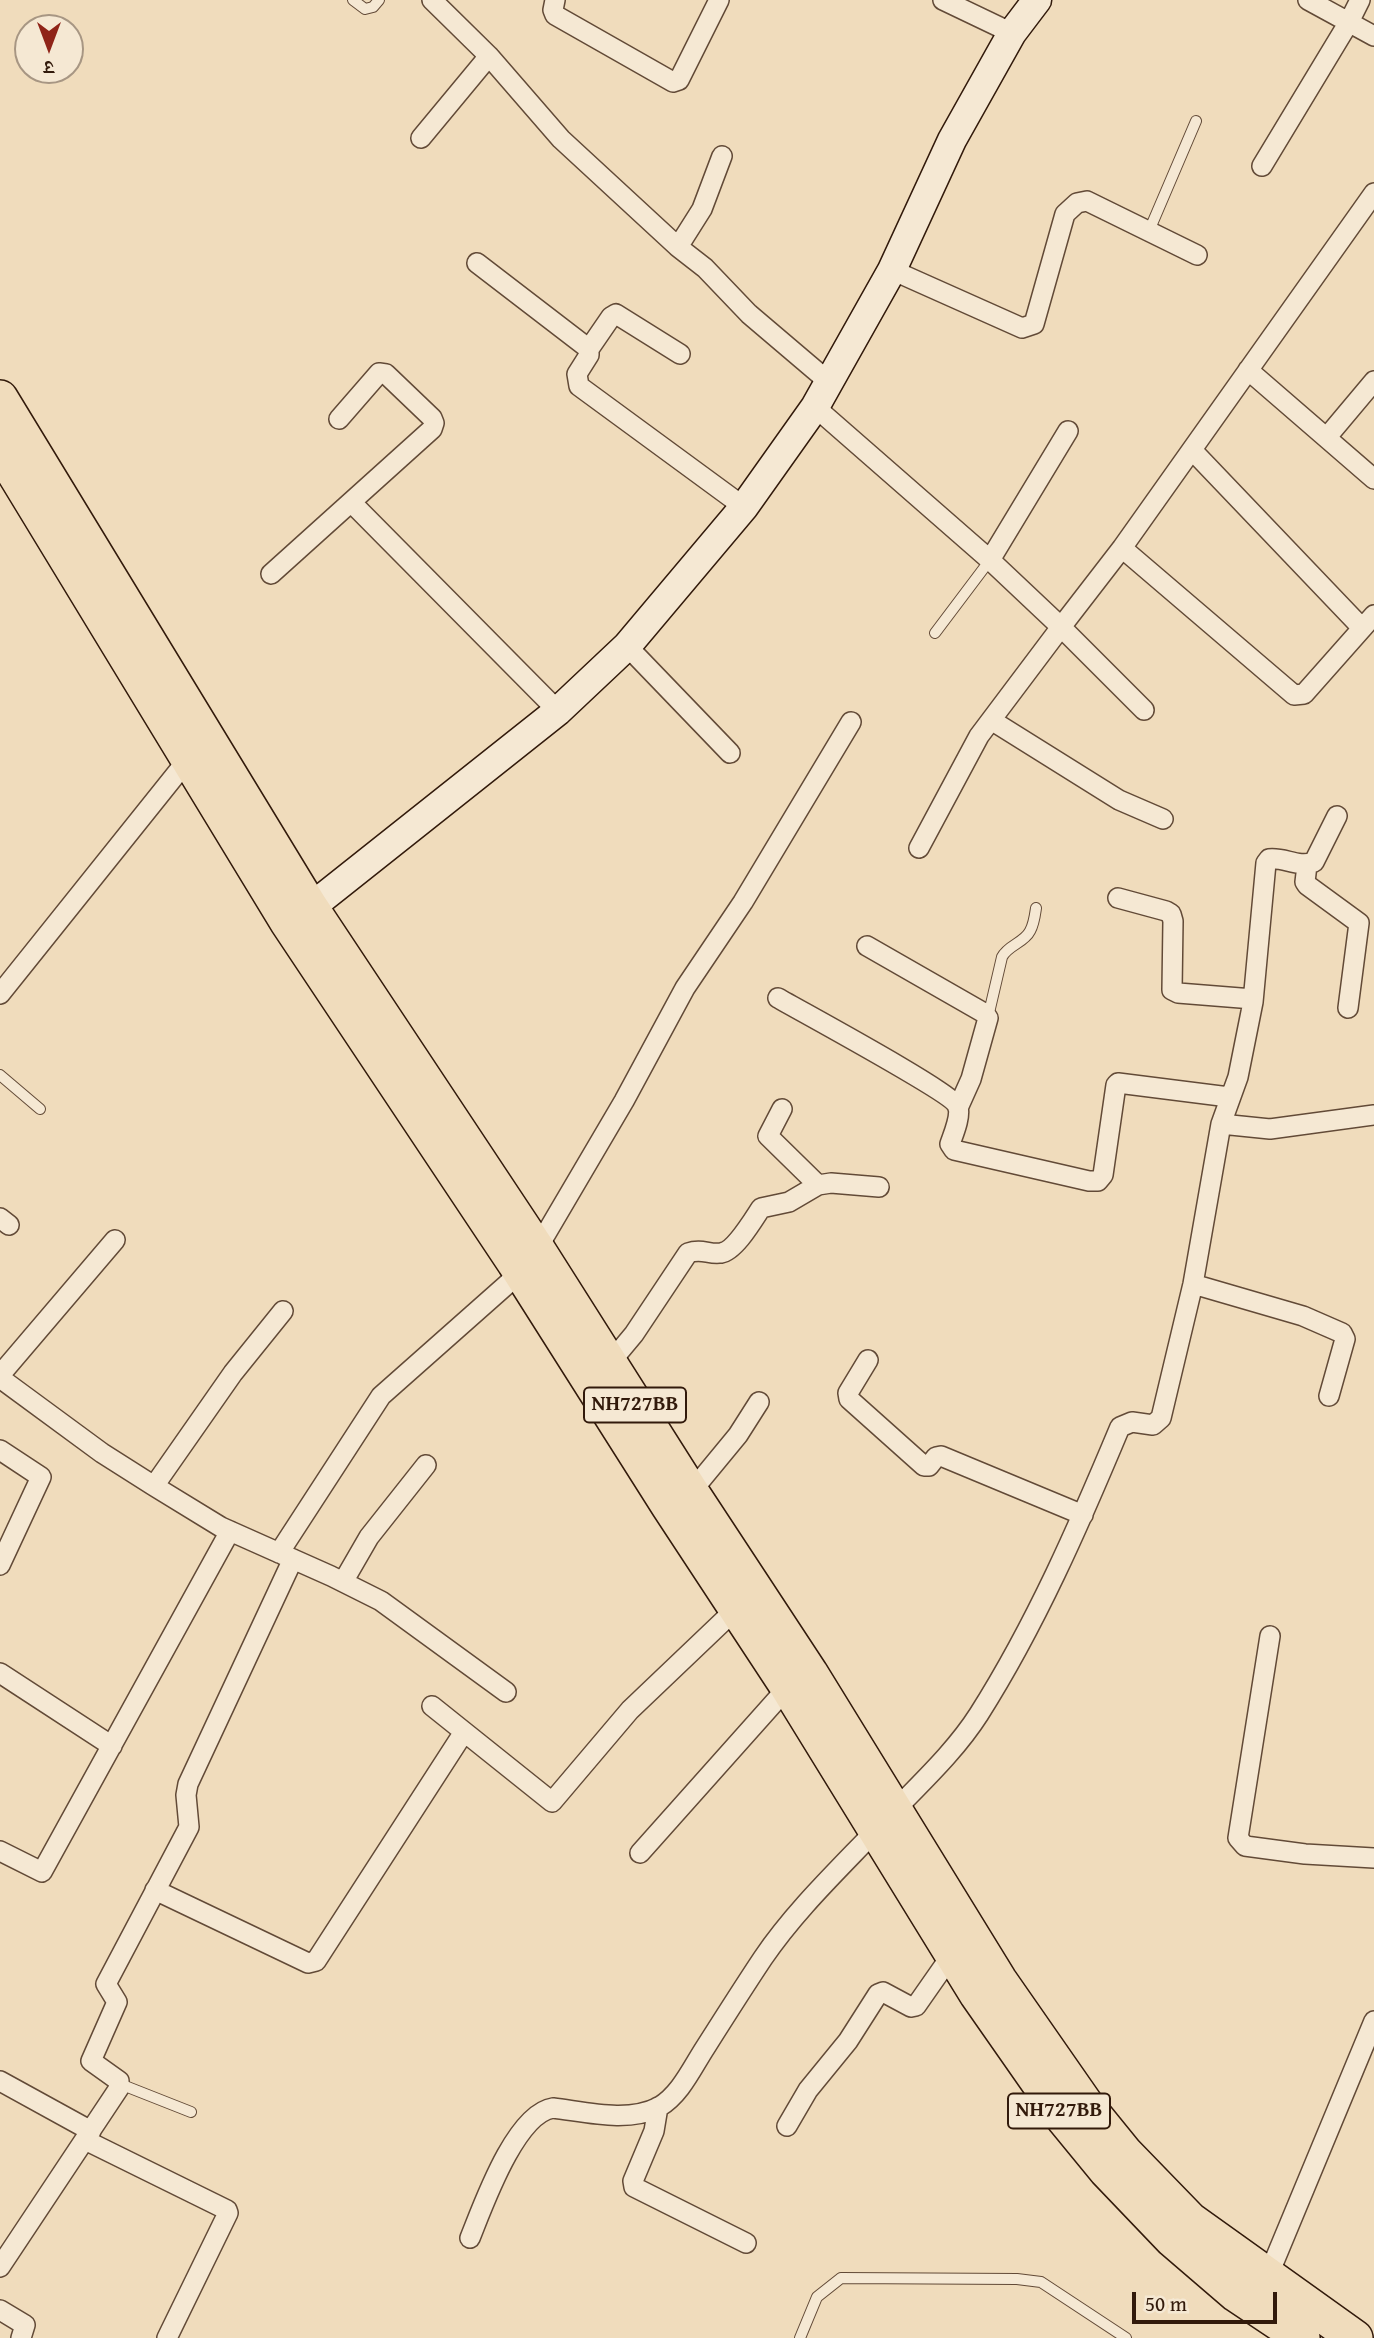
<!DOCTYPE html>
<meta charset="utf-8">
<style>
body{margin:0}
#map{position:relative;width:1374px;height:2338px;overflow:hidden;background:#f0dcbc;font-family:"Gentium Book Plus","Noto Serif Devanagari",serif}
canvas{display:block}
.north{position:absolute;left:14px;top:14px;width:70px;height:70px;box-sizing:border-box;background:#f5e8d3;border:2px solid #a79683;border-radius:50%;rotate:180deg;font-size:19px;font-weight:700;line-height:28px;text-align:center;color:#321a0b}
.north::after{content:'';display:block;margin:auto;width:24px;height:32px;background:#8f2418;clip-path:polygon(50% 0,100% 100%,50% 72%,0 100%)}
.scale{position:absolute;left:1132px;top:2292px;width:145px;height:32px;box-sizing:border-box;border:4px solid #321a0b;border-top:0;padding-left:9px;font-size:21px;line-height:24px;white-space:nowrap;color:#321a0b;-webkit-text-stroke:5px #f5e8d3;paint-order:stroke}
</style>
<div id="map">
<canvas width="1374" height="2338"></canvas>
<div class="north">उ</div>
<div class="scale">50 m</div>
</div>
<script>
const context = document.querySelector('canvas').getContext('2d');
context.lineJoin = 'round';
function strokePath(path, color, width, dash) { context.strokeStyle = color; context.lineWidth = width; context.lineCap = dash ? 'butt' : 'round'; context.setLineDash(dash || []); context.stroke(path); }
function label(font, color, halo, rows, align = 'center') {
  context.font = font + ' "Gentium Book Plus",serif'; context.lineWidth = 6; context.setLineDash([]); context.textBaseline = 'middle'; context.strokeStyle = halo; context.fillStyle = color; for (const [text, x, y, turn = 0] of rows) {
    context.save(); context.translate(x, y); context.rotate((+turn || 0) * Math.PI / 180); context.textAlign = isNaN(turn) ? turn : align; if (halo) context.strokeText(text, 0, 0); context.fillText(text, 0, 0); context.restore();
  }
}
const lane = new Path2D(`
 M353,0L365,9L373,7L379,0
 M1149,231L1196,121
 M935,633L990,560
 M988,1017L1002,957C1008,945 1024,943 1030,931C1034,924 1035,915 1036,908
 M0,1075L40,1109
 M120,2084L191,2112
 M800,2338L817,2297L841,2278L1017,2279L1041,2282L1126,2338`);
const street = new Path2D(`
 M432,0L489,56L561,139L678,247L705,268L749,314L829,382
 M555,0L553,10L555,15L673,82L679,80L719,0
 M943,0L1012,33
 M1308,0L1374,36
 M421,138L489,56
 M1262,166L1349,22L1360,0
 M678,247L702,209L722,156
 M477,263L589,349V355L577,374L579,386L744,507
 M892,270L1022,328L1034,324L1065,214L1077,203L1087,201L1197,255
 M589,349L611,317L616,314L680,354
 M1248,370L1374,479
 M815,407L990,560L1061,627L1122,548L1374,193
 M1327,437L1374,381
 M1192,450L1362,628
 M352,503L558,711
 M1122,548L1294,695L1304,694L1374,615
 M990,560L1068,431
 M271,574L432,429L434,423L432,418L386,374L379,373L339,419
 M627,646L730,753
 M991,720L1119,800L1163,819
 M919,848L979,736L1061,627L1144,710
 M1307,865L1305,882L1307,885L1359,923L1348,1008
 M1118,898L1166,911L1171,914L1173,921L1172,990L1178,993L1253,999
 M867,946L984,1013L988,1018L971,1079L958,1108
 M0,994L189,758
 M778,998C802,1012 953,1093 958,1107C961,1117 953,1135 950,1144L954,1150L1089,1181H1098L1103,1175L1116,1085L1118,1083L1229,1097
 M782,1109L768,1136L818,1185
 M1221,1124L1270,1129L1374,1115
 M0,1218L9,1225
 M537,1249L624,1101L685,988L743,902L851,722
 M1193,1284L1303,1316L1342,1333L1345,1339L1329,1396
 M868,1360L848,1393L849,1399L924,1466H929L936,1457L941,1456L1083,1515
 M609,1364L634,1334L688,1253C702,1248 709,1255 721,1253C735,1251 753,1220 761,1208L789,1202L818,1185L831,1183L879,1187
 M0,1375L115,1240
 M0,1378L102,1453L154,1486L221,1527L331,1576L381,1601L506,1692
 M0,1450L41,1477L0,1565
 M154,1486L233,1373L283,1311
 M691,1492L738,1435L759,1402
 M279,1553L381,1396L521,1272
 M343,1582L369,1537L426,1465
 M1270,1636L1238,1838L1245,1846L1305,1854L1374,1858
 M0,1673L112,1746
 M432,1706L552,1802L630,1710L737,1608
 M895,1810C924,1780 956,1750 979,1714C1036,1624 1079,1525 1120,1427L1132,1422L1153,1425L1161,1418L1193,1284L1221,1124L1238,1077L1253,1002L1266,863L1269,859C1285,857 1298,868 1314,862L1337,816
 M0,1851L42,1872L230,1531
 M640,1853L788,1687
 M155,1890L308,1963L316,1961L464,1732
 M0,2081L91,2131
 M658,2107L654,2131L633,2181L634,2187L746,2243
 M787,2126L808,2090L848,2041L878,1994L883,1992L911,2007L916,2006L953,1953
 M85,2140L227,2210L228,2213L167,2338
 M470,2238C483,2206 515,2114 553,2108C586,2112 628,2123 659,2107C680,2095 692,2068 705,2048C724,2018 743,1988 763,1958C795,1911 837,1871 876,1830
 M0,2267L119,2088V2081L91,2061L117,2002L106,1984L189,1827L186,1795L188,1784L293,1559
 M1268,2276L1374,2021
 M0,2310L25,2325L21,2338`);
const secondary = new Path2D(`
 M296,919L558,711L627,646L744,507L815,407L829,382L892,270L952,140L1012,33L1037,0`);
const highway = new Path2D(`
 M0,398L310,907L537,1249L691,1492L810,1673L999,1980L1086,2105L1125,2153L1190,2220L1355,2338
 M0,449L287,921L515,1263L669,1506L788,1687L977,1994L1065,2120L1106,2170L1172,2239L1236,2294L1302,2338`);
const shields = [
 [635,1405,102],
 [1059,2111,102]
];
const shieldNames = [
 ["NH727BB",635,1405],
 ["NH727BB",1059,2111]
];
strokePath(lane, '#624a37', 12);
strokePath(street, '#624a37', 22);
strokePath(secondary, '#321a0b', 31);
strokePath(highway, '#321a0b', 38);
strokePath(lane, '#f5e8d3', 10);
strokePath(street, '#f5e8d3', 19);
strokePath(secondary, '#f5e8d3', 28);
strokePath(highway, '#f0dcbc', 35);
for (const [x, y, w] of shields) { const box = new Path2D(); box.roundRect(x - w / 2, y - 17.5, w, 35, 5); context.fillStyle = '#f5e8d3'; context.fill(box); strokePath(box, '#321a0b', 2); }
label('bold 21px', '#321a0b', null, shieldNames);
</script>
